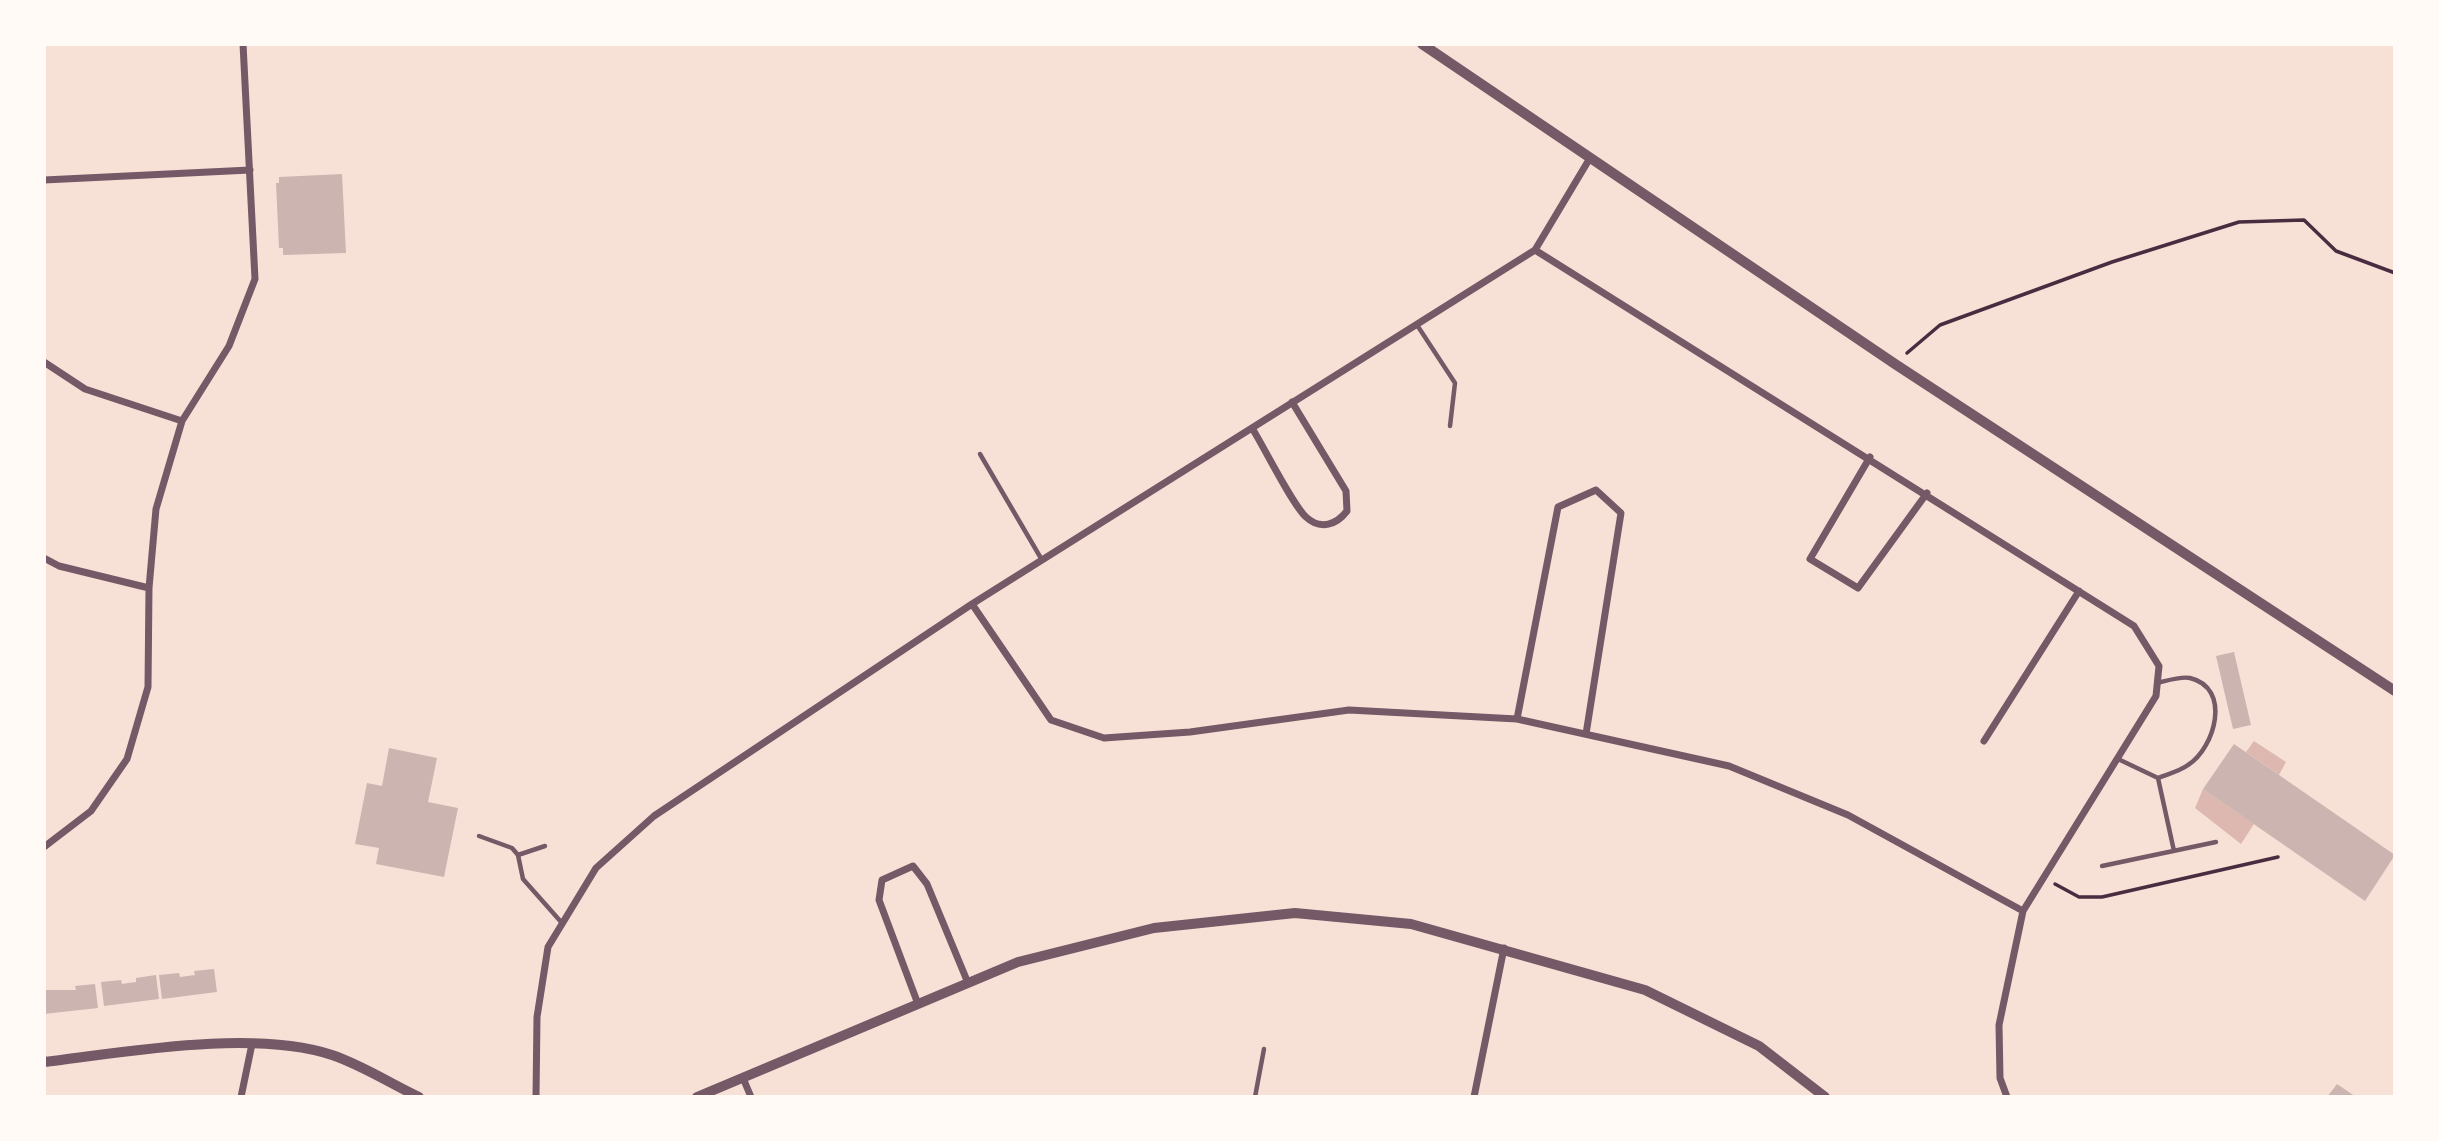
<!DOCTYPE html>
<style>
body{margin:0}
#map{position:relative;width:2439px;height:1141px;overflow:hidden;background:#f7e1d7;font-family:"Exo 2",sans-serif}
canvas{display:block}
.frame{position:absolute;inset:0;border:46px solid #fffaf5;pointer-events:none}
</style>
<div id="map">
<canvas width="2439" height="1141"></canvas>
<div class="frame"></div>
</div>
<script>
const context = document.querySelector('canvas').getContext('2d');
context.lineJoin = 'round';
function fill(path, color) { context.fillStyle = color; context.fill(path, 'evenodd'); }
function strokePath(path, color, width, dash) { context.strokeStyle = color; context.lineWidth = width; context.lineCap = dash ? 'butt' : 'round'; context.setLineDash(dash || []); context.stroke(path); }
const water = new Path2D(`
 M2254,741L2286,762L2279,775L2246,752Z
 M2203,789L2254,824L2241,844L2195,808Z`);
const building = new Path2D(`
 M342,174L346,253L283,255V248H279L276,183H279V177Z
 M2234,652L2251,725L2233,729L2216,656Z
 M2234,744L2395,855L2365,901L2203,789Z
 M389,748L437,758L428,802L458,808L444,877L376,864L379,848L355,844L367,783L382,786Z
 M214,969L217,992L162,999L159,975L179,973L180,977L195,975L194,971Z
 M156,975L159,999L104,1006L101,982L121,980L122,984L128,983L136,982V978Z
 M95,984L98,1008L44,1014V990H76L75,986Z
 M2337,1084L2356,1097H2327Z`);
const path = new Path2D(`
 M1907,353L1940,325L2112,262L2239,222L2304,220L2336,251L2395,273
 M2055,884L2079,897H2102L2278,857`);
const service = new Path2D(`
 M1417,325L1455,383L1450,426
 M980,454L1042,560
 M2118,759L2158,778C2168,774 2180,771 2188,765C2215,748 2232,688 2190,678C2181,676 2166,681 2157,683
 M2158,778L2174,851
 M479,836L512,848L518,855L523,879L562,923
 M518,855L545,846
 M2102,866L2216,842
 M1255,1097L1264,1049`);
const minor = new Path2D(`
 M44,180L250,170
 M1535,250L1590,158
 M44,362L85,389L182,421
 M1252,428C1264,447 1292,504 1306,517C1321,531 1337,524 1347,511L1346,491L1292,402
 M1870,457L1810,559L1858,588L1927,493
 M44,558L59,566L149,588
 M972,604L1051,720L1104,738L1190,732L1349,710L1517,719L1729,766L1848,815L2023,911
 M1517,719L1558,507L1596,490L1621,513L1586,734
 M1984,741L2079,591
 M44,847L91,811L127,759L148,687L149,588L156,509L182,421L229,346L255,279L243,44
 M918,1004L879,900L882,880L913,866L927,884L968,983
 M743,1078L751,1097
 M241,1097L252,1044
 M536,1097L537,1017L548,947L596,868L654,816L972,604L1535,250L2134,626L2159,666L2156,696L2023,911L1999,1025L2000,1078L2007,1097
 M1474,1097L1504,948`);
const tertiary = new Path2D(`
 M1422,44L1895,364L2395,691
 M44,1062C126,1052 253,1029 332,1055C362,1065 391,1084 419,1097
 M697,1097L1018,962L1154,928L1295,913L1411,924L1645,990L1759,1046L1825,1097`);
fill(water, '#dcb8b0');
fill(building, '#ccb4b1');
strokePath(path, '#4a2c40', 3.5);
strokePath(service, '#755966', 4.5);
strokePath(minor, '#755966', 7);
strokePath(tertiary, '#755966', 10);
</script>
